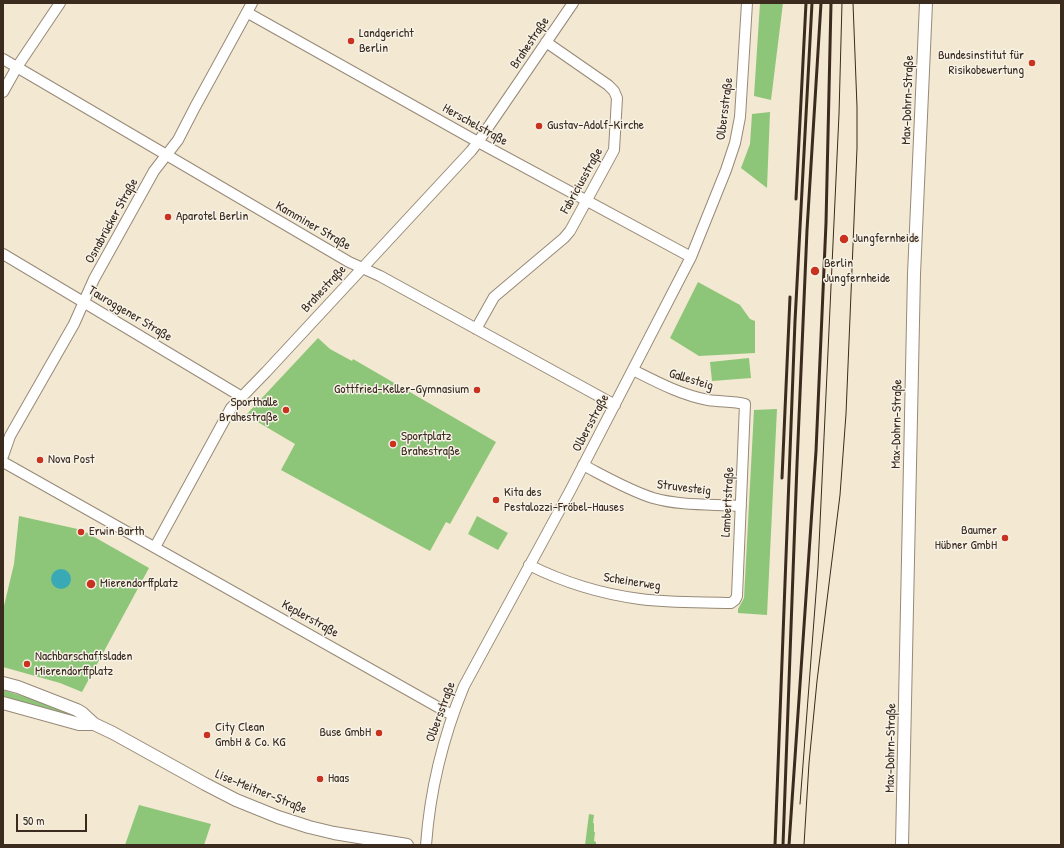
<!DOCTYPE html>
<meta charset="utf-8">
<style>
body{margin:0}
#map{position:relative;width:1064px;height:848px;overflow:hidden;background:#f3e8d1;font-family:"Patrick Hand",sans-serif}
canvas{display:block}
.frame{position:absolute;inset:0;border:4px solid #3b2a1e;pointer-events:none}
.scale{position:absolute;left:16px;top:814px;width:71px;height:18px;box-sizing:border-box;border:2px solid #3b2a1e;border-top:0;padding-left:5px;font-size:12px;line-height:14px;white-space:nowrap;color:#3b2a1e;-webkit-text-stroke:3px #f7f3e8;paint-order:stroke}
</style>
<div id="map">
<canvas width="1064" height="848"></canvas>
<div class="frame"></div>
<div class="scale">50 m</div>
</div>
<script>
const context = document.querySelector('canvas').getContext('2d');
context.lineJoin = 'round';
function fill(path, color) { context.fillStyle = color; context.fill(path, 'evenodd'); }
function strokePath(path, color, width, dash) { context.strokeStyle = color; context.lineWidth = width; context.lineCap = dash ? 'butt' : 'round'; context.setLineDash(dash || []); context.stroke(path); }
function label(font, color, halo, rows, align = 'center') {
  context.font = font + ' "Patrick Hand",sans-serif'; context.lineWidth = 3; context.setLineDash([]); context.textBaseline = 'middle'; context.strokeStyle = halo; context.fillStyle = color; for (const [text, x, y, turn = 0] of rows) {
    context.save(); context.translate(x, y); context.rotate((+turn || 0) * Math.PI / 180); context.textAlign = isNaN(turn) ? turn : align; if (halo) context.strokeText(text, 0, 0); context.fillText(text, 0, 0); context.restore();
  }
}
const green = new Path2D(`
 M760,3H783L771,100L754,96Z
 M770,112L767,188L741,168L750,144L752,114Z
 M698,282L740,305L750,319L755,321V353L699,356L670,338Z
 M318,338L330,349L352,361L353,359L496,442L450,524L446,522L430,551L281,470L295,444L246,415Z
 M749,358L751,378L712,381L710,362Z
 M777,409L767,615L738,613V609L744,598L754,410Z
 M19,516L82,530L149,568L82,692L60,683L3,667V610L14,564Z
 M477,516L508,533L498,550L468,534Z
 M3,690L42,702L79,717L80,718L3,698Z
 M139,805L211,824L204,845H125Z
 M589,814L594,815L593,823H594V832H595L594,841L596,842V845H585Z`);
const water = new Path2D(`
 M51 579a10 10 0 1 1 20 0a10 10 0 1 1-20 0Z`);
const minor = new Path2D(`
 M248,13L478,142L691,257
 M3,59L349,262L380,276L615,405
 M3,92L17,67L60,3
 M3,254L242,397
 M476,329L494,297L564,238L570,231L614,150L617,98L614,91L608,85L546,42
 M3,456L10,436L74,324L94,279L154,171L178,140L195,107L252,3
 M3,462L452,715
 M583,465C606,477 628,490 653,498C681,506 712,504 741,506
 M155,547L231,408L266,372L471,151L478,142L573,3
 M529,565C563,582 602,594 640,599C670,603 701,602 731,603L735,600L737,596L745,404C733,401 721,402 708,400C681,395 657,382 633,370
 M426,845C430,790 443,737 464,686L570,491L691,257L726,170L735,143L740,117L747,3`);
const major = new Path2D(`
 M3,683L18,687L77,710L82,713L94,724
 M3,703L79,724H94L113,733L205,784L236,800L278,817L309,827L334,833L407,845
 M902,845L914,274L926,3`);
const tram = new Path2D(`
 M800,804L818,567L839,114L842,3
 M804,845L809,763L817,681L840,495L846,414L857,148V107L853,3`);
const rail = new Path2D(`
 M796,199L806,3
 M782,478L790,297
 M775,845L795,321L812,3
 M783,845L797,464L807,230L821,3
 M789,845L816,451L826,223L831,3`);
const markers = [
 [351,41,4,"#c8321e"],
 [1032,63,4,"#c8321e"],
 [539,126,4,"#c8321e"],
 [168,217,4,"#c8321e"],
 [844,239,5,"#c8321e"],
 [815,271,5,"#c8321e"],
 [477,390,4,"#c8321e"],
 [286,410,4,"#c8321e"],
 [393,444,4,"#c8321e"],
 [40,460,4,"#c8321e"],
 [496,500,4,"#c8321e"],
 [81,532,4,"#c8321e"],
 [1005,538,4,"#c8321e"],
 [91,584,5,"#c8321e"],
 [27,664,4,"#c8321e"],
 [379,733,4,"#c8321e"],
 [207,735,4,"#c8321e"],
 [320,779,4,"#c8321e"]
];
const poiNames = [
 ["Landgericht",359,34],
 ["Berlin",359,49],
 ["Bundesinstitut für",1024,56,"right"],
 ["Risikobewertung",1024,71,"right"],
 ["Gustav-Adolf-Kirche",547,126],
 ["Aparotel Berlin",176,217],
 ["Jungfernheide",853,239],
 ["Berlin",824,264],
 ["Jungfernheide",824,279],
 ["Gottfried-Keller-Gymnasium",469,390,"right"],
 ["Sporthalle",278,403,"right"],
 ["Brahestraße",278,418,"right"],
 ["Sportplatz",401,437],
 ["Brahestraße",401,452],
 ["Nova Post",48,460],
 ["Kita des",504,493],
 ["Pestalozzi-Fröbel-Hauses",504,508],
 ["Baumer",997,531,"right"],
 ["Hübner GmbH",997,546,"right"],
 ["Erwin Barth",89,532],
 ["Mierendorffplatz",100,584],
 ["Nachbarschaftsladen",35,657],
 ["Mierendorffplatz",35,672],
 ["City Clean",215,728],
 ["GmbH & Co. KG",215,743],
 ["Buse GmbH",371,733,"right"],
 ["Haas",328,779]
];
const streetNames = [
 ["Brahestraße",530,43,-56],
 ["Max-Dohrn-Straße",908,100,-88],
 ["Olbersstraße",725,109,-83],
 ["Herschelstraße",475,125,29],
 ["Fabriciusstraße",582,181,-61],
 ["Osnabrücker Straße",112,221,-61],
 ["Kamminer Straße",313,226,30],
 ["Brahestraße",324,289,-47],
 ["Tauroggener Straße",130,314,31],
 ["Gallesteig",691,380,17],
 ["Olbersstraße",591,423,-62],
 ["Max-Dohrn-Straße",897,424,-89],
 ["Struvesteig",684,488,7],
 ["Lambertstraße",728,502,-87],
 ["Scheinerweg",632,582,9],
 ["Keplerstraße",310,619,29],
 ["Olbersstraße",441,712,-70],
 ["Max-Dohrn-Straße",891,748,-89],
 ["Lise-Meitner-Straße",261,792,22]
];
fill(green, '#8ec679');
fill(water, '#39aab5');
strokePath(minor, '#978978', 12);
strokePath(major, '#978978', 14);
strokePath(minor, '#fff', 10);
strokePath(major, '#fff', 12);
strokePath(tram, '#3b2a1e', 1);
strokePath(rail, '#3b2a1e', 3);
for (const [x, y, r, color] of markers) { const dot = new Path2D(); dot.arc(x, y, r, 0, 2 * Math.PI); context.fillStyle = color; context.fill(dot); strokePath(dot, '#f7f3e8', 1.5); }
label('13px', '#3b2a1e', '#f7f3e8', poiNames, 'left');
label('13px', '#3b2a1e', '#f7f3e8', streetNames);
</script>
